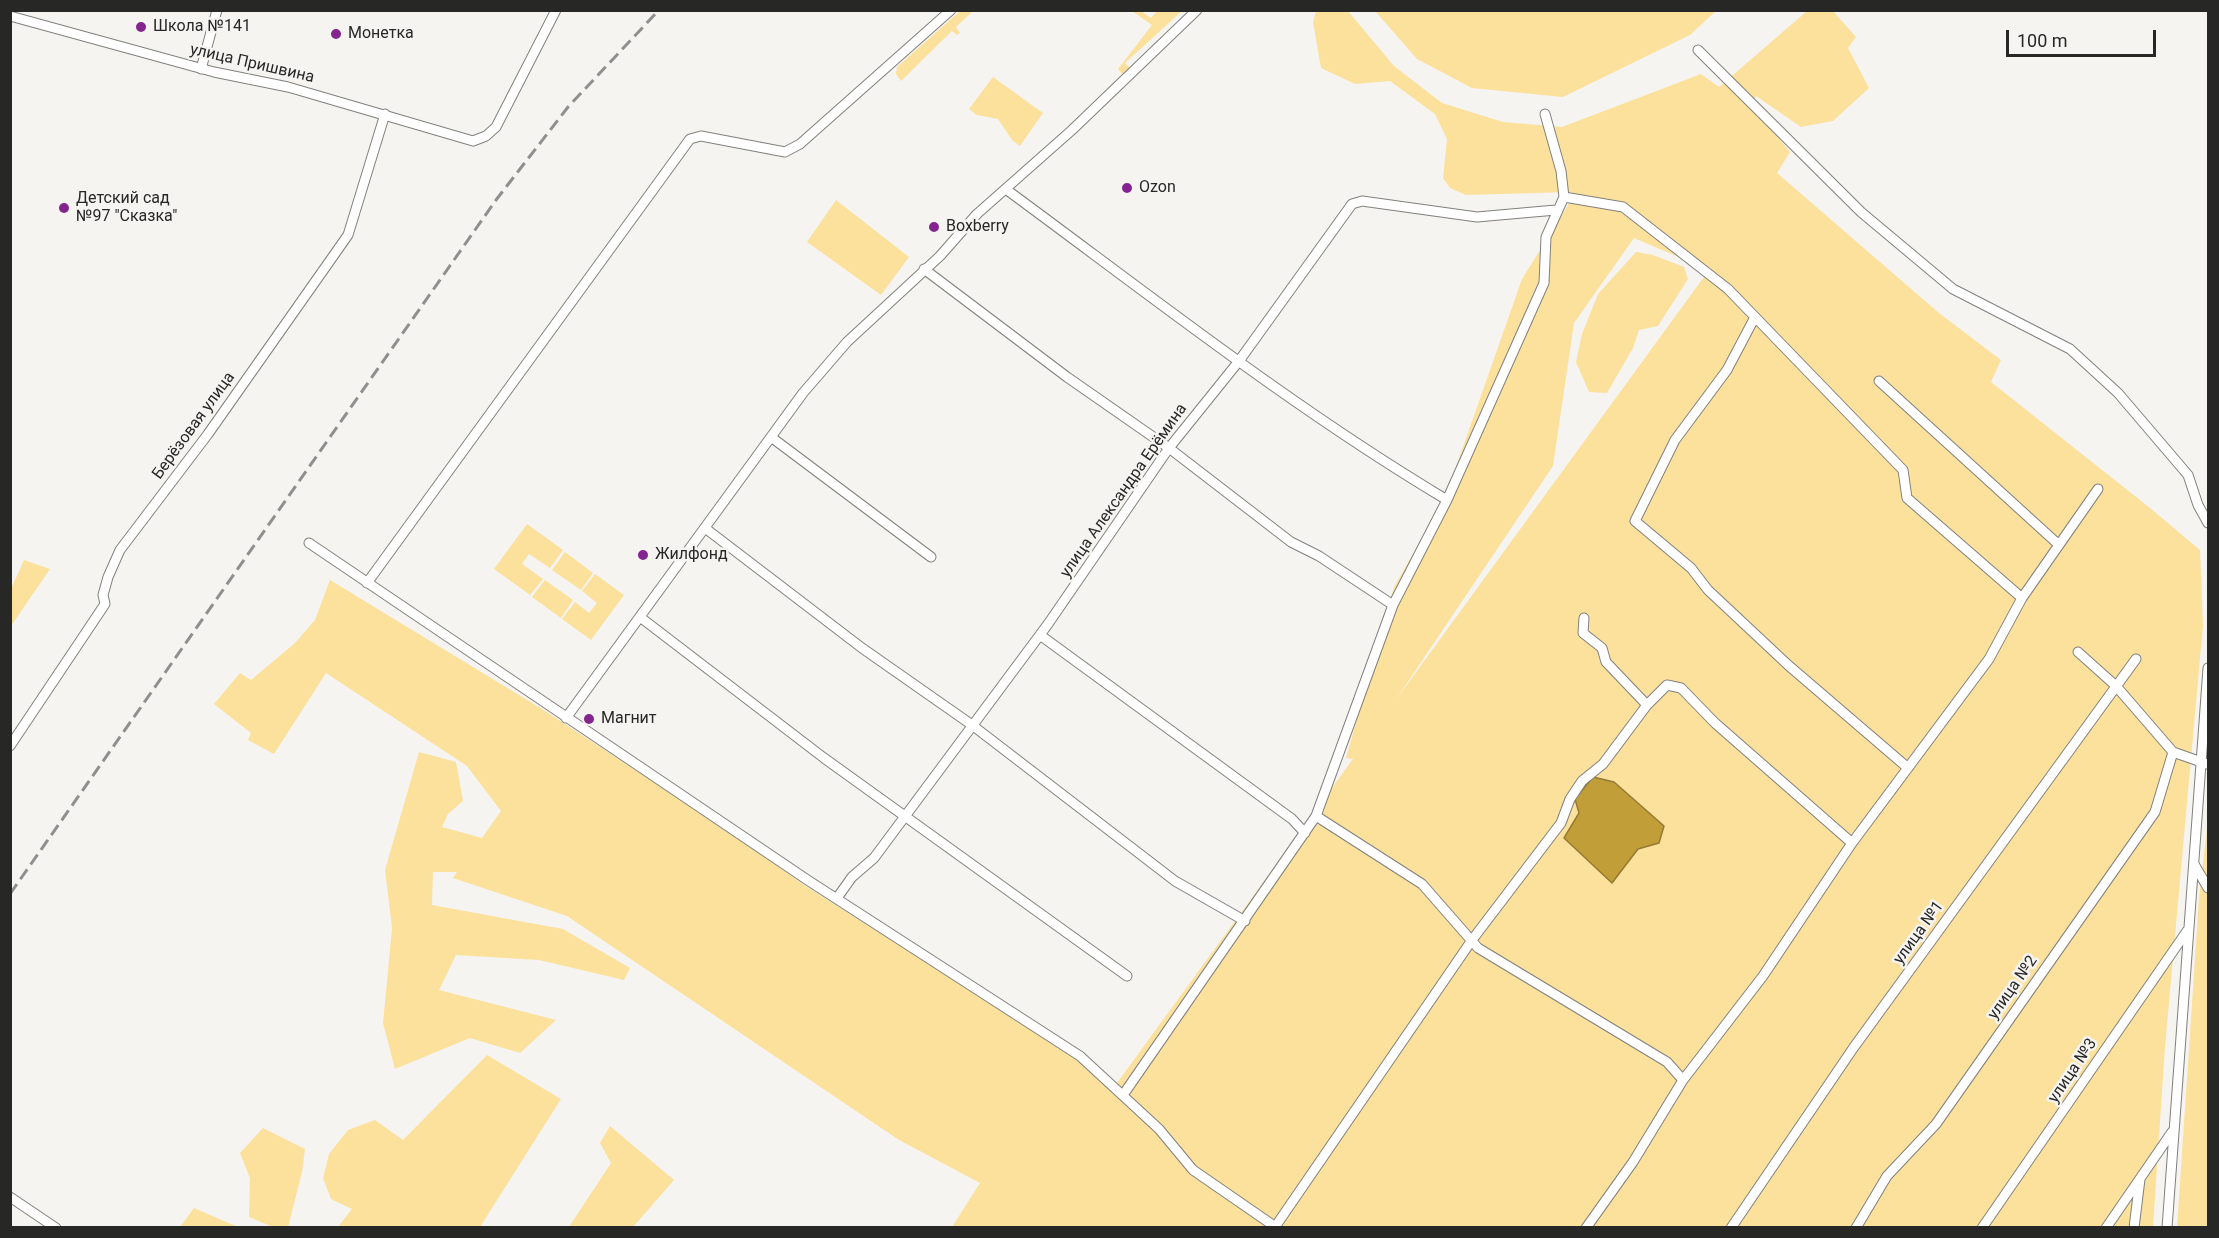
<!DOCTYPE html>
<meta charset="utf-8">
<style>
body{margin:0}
#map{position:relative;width:2219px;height:1238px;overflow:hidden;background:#f6f4f1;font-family:Roboto,sans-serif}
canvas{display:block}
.frame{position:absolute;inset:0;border:12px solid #272726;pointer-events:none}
.scale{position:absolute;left:2006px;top:30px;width:150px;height:27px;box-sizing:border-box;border:3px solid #272726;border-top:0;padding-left:8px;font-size:18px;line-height:21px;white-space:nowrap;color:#272726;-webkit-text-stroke:4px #f6f4f1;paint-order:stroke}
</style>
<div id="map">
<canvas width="2219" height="1238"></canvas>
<div class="frame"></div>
<div class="scale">100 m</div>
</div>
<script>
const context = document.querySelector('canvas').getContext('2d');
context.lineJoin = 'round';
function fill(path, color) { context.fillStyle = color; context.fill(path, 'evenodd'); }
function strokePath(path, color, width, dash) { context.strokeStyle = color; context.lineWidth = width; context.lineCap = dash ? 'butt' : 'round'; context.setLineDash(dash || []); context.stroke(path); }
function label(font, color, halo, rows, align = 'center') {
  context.font = font + ' Roboto,sans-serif'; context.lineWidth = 5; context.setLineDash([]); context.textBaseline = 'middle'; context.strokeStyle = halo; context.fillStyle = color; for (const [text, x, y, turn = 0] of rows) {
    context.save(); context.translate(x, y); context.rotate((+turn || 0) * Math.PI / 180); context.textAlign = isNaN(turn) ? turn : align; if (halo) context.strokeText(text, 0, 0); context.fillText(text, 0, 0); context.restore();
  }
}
const green = new Path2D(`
 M960,11H973L956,27L960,33L957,35L952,31L901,81L896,74L897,67Z
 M1132,11H1141L1151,18L1157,11H1182L1125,63L1130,68L1123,75L1118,69L1152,25Z
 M1316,11H1348L1394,66L1442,103L1503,122L1562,127L1701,74L1719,87L1807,11H1833L1856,37L1848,48L1869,88L1833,121L1801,127L1756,96L1752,106L1790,152L1777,173L1939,313L2001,360L1991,382L2150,508L2200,550L2203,625L2165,1047L2153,1227H952L980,1183L899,1140L567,916L453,878L457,872H433L432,905L563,929L630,968L624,980L539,960L456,955L439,990L556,1020L520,1053L470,1038L395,1069L383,1023L392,928L385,870L419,752L456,762L463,801L448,814L442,827L482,838L501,811L467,766L326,673L274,754L248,740L251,733L214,704L240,673L251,680L295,643L315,620L330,580L542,709L736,836L804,885L1117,1083L1353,759L1346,758L1394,587L1445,498L1522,279L1570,202L1571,192L1466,195L1450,188L1443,178L1447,139L1435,114L1390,81L1355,84L1321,68L1313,22ZM1634,238L1709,270L1395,701L1553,466L1574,323Z
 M1375,11H1716L1690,35L1563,97L1472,88L1417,59Z
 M993,77L1043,113L1020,146L1012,140L998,119L977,115L969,109Z
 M836,200L909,257L881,295L807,242Z
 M1636,252L1653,255L1684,267L1688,279L1658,326L1639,330L1633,348L1607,393L1589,392L1576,362L1582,334L1598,294Z
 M527,524L563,550L550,568L529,554L522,564L543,579L530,595L494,569Z
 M565,552L593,573L581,590L552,570Z
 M24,560L50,569L11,626V589Z
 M595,574L624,595L591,640L562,619L575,602L589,613L597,603L582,591Z
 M545,580L573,600L561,618L532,597Z
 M2208,820V1227L2177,1228L2199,898Z
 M487,1055L561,1099L480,1227H338L352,1209L331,1199L323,1178L329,1154L348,1130L375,1120L403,1140Z
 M610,1126L674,1180L633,1227H569L611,1163L600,1143Z
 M263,1128L305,1149L302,1172L288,1227H273L249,1217L250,1178L240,1153Z
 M194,1208L238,1227H180Z`);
const water = new Path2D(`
 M1593,777L1614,782L1664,826L1659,843L1638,849L1612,883L1564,838L1579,813L1575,799Z`);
const street = new Path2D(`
 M10,16L214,72L288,87L473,141L486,136L496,127L556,10
 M1698,50L1861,212L1953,289L2070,349L2118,393L2188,475L2198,505L2208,523
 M201,69L217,10
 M1007,190C1151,296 1293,408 1447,500
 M1564,197L1623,207L1728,289L1903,470L1907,498L2022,598
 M924,269L1067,377L1169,448L1291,542L1319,556L1393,605
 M1755,317L1727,370L1675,440L1635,521L1691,568L1708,590L1788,665L1908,768
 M1879,381L2059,545
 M771,437L931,557
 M705,528L862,648L972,725L1175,881L1245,921
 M309,543L809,881L1080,1056L1159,1129L1193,1170L1277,1228
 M367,583L690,139L701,136L785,152L800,144L951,10
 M640,617L824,758L1127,976
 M1584,618L1583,633L1602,648L1606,662L1647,705L1667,685L1681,688L1715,723L1852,843
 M1040,635L1292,819L1305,833
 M2078,652L2116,686L2173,752L2207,764
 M566,718L803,393L847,342L940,256L977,214L1072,130L1197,10
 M10,746L105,604L103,595L108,577L120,550L208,434L348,235L385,114
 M1316,816L1422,884L1478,948L1667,1062L1683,1080
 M2194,864L2208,888
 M837,898L852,877L874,858L1048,624L1169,448L1239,361L1352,204L1362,201L1477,217L1556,210
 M1123,1095L1316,816L1393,605L1447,500L1544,283L1546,237L1564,197L1561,171L1545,114
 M10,1197L56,1228
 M1275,1227L1472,940L1561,823L1570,799L1582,781L1603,764L1647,705
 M1586,1228L1633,1162L1683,1080L1763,976L1852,843L1989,659L2022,598L2098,489
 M1731,1228L1854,1047L2136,659
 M1856,1228L1887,1176L1936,1124L2155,812L2173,752
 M1982,1228L2187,931
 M2106,1228L2172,1132
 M2134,1228L2140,1179
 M2167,1228L2208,668`);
const rail = new Path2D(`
 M10,894L496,200L568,107L659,10`);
const markers = [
 [141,27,6,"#84258f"],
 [336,34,6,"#84258f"],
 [1127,188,6,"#84258f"],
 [64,208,6,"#84258f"],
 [934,227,6,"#84258f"],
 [643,555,6,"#84258f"],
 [589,719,6,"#84258f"]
];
const poiNames = [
 ["Школа №141",153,27],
 ["Монетка",348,34],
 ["Ozon",1139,188],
 ["Детский сад",76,199],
 ["№97 \"Сказка\"",76,217],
 ["Boxberry",946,227],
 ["Жилфонд",655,555],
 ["Магнит",601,719]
];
const streetNames = [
 ["улица Пришвина",252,64,13],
 ["Берёзовая улица",194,426,-54],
 ["улица Александра Ерёмина",1124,491,-55],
 ["улица №1",1919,933,-54],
 ["улица №2",2013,988,-55],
 ["улица №3",2073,1071,-56]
];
fill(green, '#fce19c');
fill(water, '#c29e38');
strokePath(water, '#947a33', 1.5);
strokePath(street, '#81807d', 11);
strokePath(street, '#fff', 9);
strokePath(rail, '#908f8d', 3, [12, 6]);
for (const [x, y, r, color] of markers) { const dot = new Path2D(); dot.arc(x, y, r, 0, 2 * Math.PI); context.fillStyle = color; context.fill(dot); strokePath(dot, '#f6f4f1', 2); }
label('16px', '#272726', '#f6f4f1', poiNames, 'left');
label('16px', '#272726', '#f6f4f1', streetNames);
</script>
